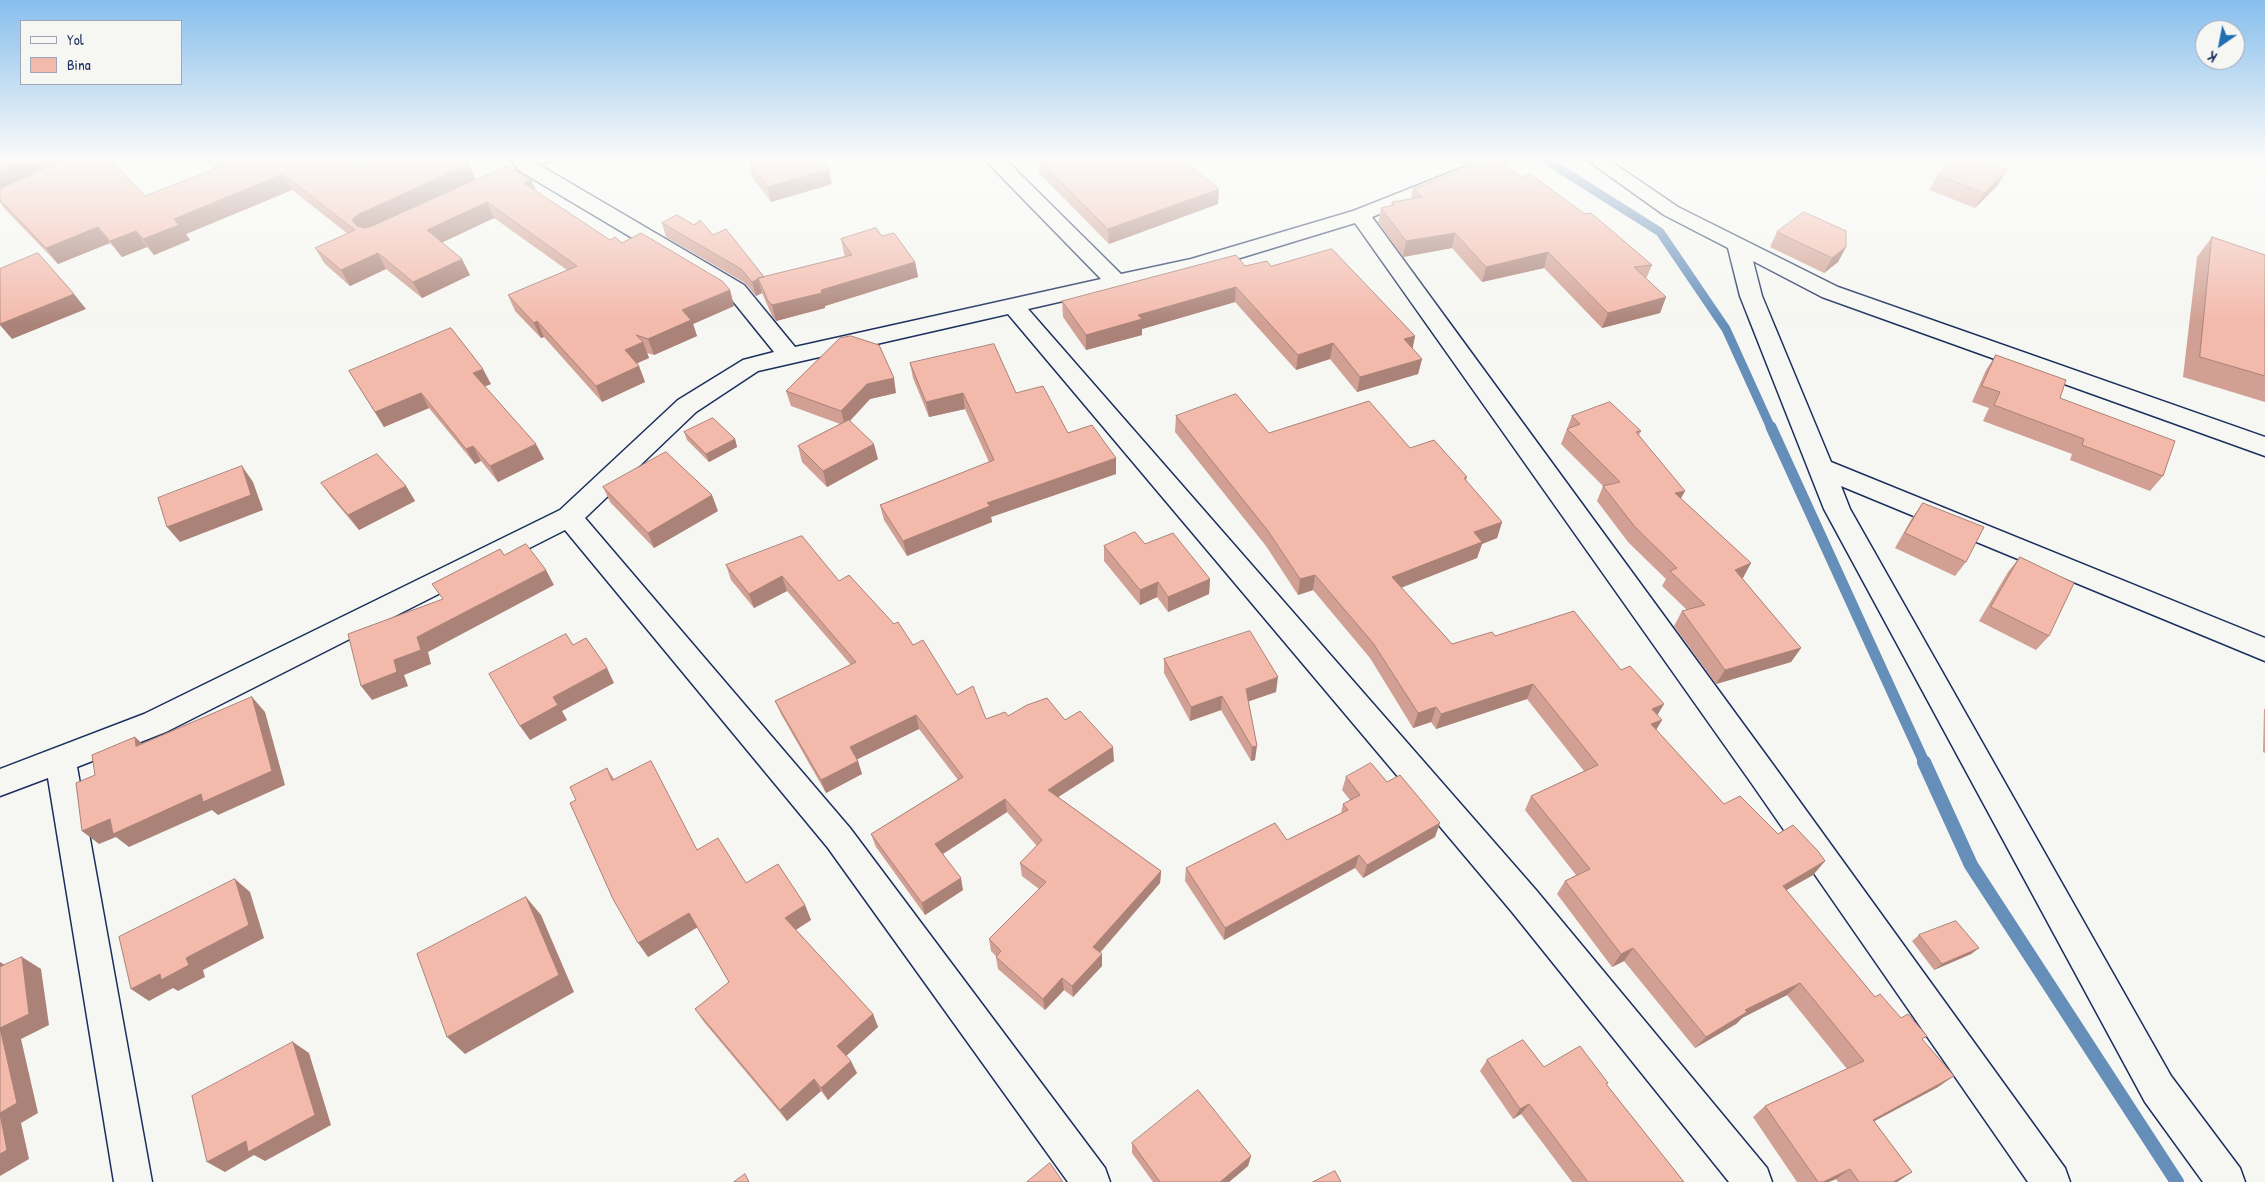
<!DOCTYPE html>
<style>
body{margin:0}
#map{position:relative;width:2265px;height:1182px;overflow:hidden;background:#f6f6f2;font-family:"Patrick Hand",sans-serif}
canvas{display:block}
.legend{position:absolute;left:20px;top:20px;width:162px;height:65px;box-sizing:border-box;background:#f6f6f2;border:1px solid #9ea6b7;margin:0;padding:6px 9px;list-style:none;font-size:15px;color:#1b2f5e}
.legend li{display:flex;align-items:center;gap:10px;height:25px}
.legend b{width:25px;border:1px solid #9ea6b7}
.north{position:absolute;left:2195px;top:20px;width:50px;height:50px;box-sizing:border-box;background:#f6f6f2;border:1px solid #9ea6b7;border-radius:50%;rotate:213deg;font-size:14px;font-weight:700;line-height:20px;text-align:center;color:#1b2f5e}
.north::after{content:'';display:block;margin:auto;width:18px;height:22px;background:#1f6fb2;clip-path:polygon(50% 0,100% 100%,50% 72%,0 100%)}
</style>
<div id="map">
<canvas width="2265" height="1182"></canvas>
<ul class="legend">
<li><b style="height:6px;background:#f6f6f2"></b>Yol</li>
<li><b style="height:14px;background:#f3b9ab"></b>Bina</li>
</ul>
<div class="north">K</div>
</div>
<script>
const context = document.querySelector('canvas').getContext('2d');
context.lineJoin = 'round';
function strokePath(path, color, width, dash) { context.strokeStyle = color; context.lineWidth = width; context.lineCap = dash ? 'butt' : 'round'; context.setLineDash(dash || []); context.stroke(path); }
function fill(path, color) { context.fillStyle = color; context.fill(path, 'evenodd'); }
const streamFar2 = new Path2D(`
 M1546,160L1660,232L1726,329L1771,428`);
const streamFar1 = new Path2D(`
 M1771,427L1925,764`);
const stream = new Path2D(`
 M1924,762L1971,865L2177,1182`);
const minor = new Path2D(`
 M511,160H531L744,285L795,347L1101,279L985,160H1006L1121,274L1191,259L1353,211L1482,160H1508L1505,164L1372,217L1774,766L2065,1168L2070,1182H2028L1752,784L1355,223L1204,269L1028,309L1536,890L1767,1168L1772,1182H1729L1512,912L1008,314L758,371L696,412L585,518L850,828L1105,1168L1110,1182H1068L828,848L565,530L166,732L77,767L152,1182H114L48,778L0,796V769L144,714L560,510L678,400L743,360L774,352L728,295L518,170Z
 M1587,160H1609L1678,207L1838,287L2265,437V456L1822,297L1753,261L1762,296L1831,462L2265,638V661L1841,486L1850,509L2171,1076L2240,1168L2245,1182H2203L2145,1102L1824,509L1740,296L1728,248L1664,215Z`);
const wall = new Path2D(`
 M0,160L145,196L215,169L201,160H352L363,167L476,179L536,191L610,240L622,243L730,290L734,306L693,324L697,336L654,355L647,353L649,358L637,363L639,366L645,382L602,402L544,337L541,338L515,311L508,295L567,270L494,218L442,242L470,275L422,298L386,269L350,286L325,264L315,248L348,234L292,190L186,234L190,240L154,255L147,247L122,257L110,243L58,264L4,208L0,202Z
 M1039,160H1183L1218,204L1109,244L1039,173Z
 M749,162L832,184L771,202L752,177Z
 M1479,166L1522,177L1652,265L1646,279L1666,297L1660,313L1602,328L1544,268L1482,282L1452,248L1403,257L1378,223L1381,208L1391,206L1392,202L1411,199L1413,189Z
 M1938,175L1998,185L1975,208L1929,190Z
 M662,223L713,235L764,277L845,256L844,254L841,239L882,236L915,262L918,277L825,306V308L776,321L772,316L762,293L756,296L745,283L666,237Z
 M1777,232L1846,247L1838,262L1824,273L1770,247Z
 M2212,237L2265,255V402L2183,377L2197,257Z
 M1245,266H1271L1415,336L1412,348L1422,359L1418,374L1357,392L1330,359L1296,370L1235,302L1142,329V335L1086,350L1063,317L1062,301Z
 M1996,355L2060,398L2163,476L2150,491L2070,460L2072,454L1983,421L1989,408L1972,402L1986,370Z
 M910,363L1016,393L1068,433L1116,474L991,517L992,522L907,556L884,520L880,505L989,462L965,409L929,417L913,378Z
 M349,371L491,384L485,386L544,459L498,482L481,461L475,464L429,408L384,427Z
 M786,391L896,393L870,399L850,421L878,459L827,487L802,462L798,446L840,424L791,406Z
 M1176,416L1269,433L1410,448L1467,477L1466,481L1502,522L1497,538L1482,544L1477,558L1401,587L1452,644L1495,636L1621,670L1664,704L1657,715L1662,720L1656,730L1724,804L1778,834L1825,861L1813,875L1786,890L1875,997L1901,1018L1922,1040L1938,1087L1874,1121L1912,1172L1897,1182H1838L1836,1179L1829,1182H1797L1753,1117L1765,1106L1847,1069L1787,995L1742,1018L1736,1024L1695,1048L1624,961L1612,967L1557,894L1565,881L1576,875L1525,810L1531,796L1584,771L1527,699L1436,729L1431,722L1413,728L1370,658L1313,590L1298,595L1266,546L1175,432Z
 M1572,416L1641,431L1639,435L1681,499L1751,563L1742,578L1801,648L1791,662L1716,684L1674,626L1682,611L1687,610L1662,586L1666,579L1628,542L1597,501L1603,486L1561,444Z
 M684,432L735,439L737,447L709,462L687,440Z
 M321,483L406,486L415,501L359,530L332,498Z
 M603,487L718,511L654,548L610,502Z
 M1923,503L1966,562L1955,576L1895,548L1912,518Z
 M1145,544L1210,579L1209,594L1168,612L1157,597L1140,605L1104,561V546Z
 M2020,557L2049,636L2036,650L1979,621L2008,572Z
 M726,565L839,581L913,645L957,695L986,719L1008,716L1065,720L1114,761L1058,797L1161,871L1160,883L1100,953L1102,954V966L1073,997L1064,990L1045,1010L998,969L996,957H997L991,951L989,939L1039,889L1022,876L1020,863L1037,846L1007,812L943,854L963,890L925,915L876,847L871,834L958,780L919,729L857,759L862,774L826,793L781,714L775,701L851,665L787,591L754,608L731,580Z
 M1164,659L1276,692L1248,701L1255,760L1251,761L1221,710L1190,721L1164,673Z
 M2264,709H2265V753L2263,752Z
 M607,768L614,779L698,850L746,883L805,905L811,920L796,930L873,1014L878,1027L846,1056L857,1073L828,1100L821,1091L787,1121L704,1022L695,1009L729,982L697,927L648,957L576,800Z
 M1346,777L1387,782L1435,837L1363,878L1355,868L1224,940L1185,881L1186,868L1287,840L1341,813L1343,804L1350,800L1342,790Z
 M1919,935L1979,948L1971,954L1934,970L1912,941Z
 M1487,1060L1544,1067L1608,1083L1606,1084L1684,1182H1572L1521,1114L1513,1119L1480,1071Z
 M1132,1143L1251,1156L1248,1166L1229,1182H1153L1132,1153Z`);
const shadedWall = new Path2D(`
 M23,160H68L0,192V171Z
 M542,160H560L544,165Z
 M469,164L476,180L360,236L352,220L357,215Z
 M829,169L832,184L771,202L767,187Z
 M2007,170L1998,185L1975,208L1984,193Z
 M283,174L292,190L186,234L190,240L154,255L143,239L174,219Z
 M531,179L538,195L524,183Z
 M1219,189L1218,204L1109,244L1108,229Z
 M487,202L494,218L435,246L427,230Z
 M98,227L110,243L58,264L46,248Z
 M136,231L147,247L122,257L110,241Z
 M1455,233L1452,248L1403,257L1406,241Z
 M1846,247L1838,262L1824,273L1832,258Z
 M1548,252L1544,268L1482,282L1486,267Z
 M378,253L386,269L350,286L341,270Z
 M462,259L470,275L422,298L413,282Z
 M915,262L918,277L825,306V308L776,321L772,305Z
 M758,279L762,293L756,296L752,282Z
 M1236,287L1235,302L1142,329V335L1086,350V335L1138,315Z
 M730,290L734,306L693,324L697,336L654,355L648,339L682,310Z
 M74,294L86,309L12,339L0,325V324Z
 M1666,297L1660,313L1602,328L1608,313Z
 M537,321L544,337L541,338L534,323Z
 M1415,336L1412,352L1404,339Z
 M643,342L649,358L631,366L625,350Z
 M1333,343L1330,359L1296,370L1298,355Z
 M1422,359L1418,374L1357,392L1360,377Z
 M639,366L645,382L602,402L596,386Z
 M483,369L491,384L481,388L473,373Z
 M894,378L896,393L870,399L845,426L841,411L867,384Z
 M421,393L429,408L384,427L375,412Z
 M963,393L965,409L929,417L926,402Z
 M735,439L737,447L709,462L706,454Z
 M536,444L544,459L498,482L490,466Z
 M874,444L878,459L827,487L823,471Z
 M473,446L481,461L475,464L466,449Z
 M1116,458V474L991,517L992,522L907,556L903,541L987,503Z
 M242,466L253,482L263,510L180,542L167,527Z
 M406,486L415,501L359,530L348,515Z
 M1685,491L1677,506L1675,493Z
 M712,495L718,511L654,548L648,533Z
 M1502,522L1497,538L1482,544L1477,558L1388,593L1392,577L1474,532Z
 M1751,563L1743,578L1727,585L1735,570Z
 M546,570L554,585L428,652L431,664L404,675L408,686L372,700L361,686L417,637Z
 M1315,575L1313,590L1298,595L1300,579Z
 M782,576L787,591L754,608L749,594Z
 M1210,579L1209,594L1168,612V597Z
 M1158,582L1157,597L1140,605V590Z
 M1801,648L1791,662L1716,684L1725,670Z
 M607,668L614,683L562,711L567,720L530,740L520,726L553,697Z
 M1278,677L1276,692L1244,703L1246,689Z
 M1533,684L1527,699L1436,729L1441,714Z
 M1222,696L1221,710L1190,721L1191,707Z
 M252,697L265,712L285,785L218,815L212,810L129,847L116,837L99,844L82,831Z
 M1664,704L1655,719L1652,709Z
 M1436,707L1431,722L1413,728L1418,713Z
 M916,715L919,729L854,761L850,747Z
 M1662,720L1653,735L1651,724Z
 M135,737L150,751L136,746Z
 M1257,746L1255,760L1251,761L1252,747Z
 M1113,747L1114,761L1049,803L1048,790Z
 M858,761L862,774L826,793L821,780Z
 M1005,799L1007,812L938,857L935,844Z
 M1440,823L1435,837L1363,878L1367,865Z
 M1359,855L1355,868L1224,940L1225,928Z
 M1825,861L1813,875L1771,899L1783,886Z
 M1161,871L1160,883L1094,959L1093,947Z
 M961,878L963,890L925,915L922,903Z
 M235,879L250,892L264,938L203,970L205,977L178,991L173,988L149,1001L131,989L186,958Z
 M526,897L541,915L574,992L465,1054L447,1037Z
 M805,905L811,920L792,932L785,918Z
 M689,913L698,927L648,957L638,943Z
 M1633,948L1624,961L1612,967L1621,954Z
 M1979,948L1971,954L1934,970L1942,964Z
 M1102,954V966L1073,997L1072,986Z
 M22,957L41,969L49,1025L21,1039L38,1113L21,1123L29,1159L0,1176V1028Z
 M0,962L13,970L0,973Z
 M1062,978L1064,990L1045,1010L1043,999Z
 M1800,983L1787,995L1742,1018L1736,1024L1695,1048L1706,1037L1745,1010Z
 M873,1014L878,1027L844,1058L837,1046Z
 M293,1042L309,1053L331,1125L265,1161L254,1155L225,1172L207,1162Z
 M851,1061L857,1073L828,1100L821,1088Z
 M1954,1076L1938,1087L1858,1130L1873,1120Z
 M814,1079L821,1091L787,1121L780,1110Z
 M1529,1104L1521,1114L1513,1119L1520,1109Z
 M1251,1156L1248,1166L1229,1182H1220Z
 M1850,1169L1836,1179L1829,1182H1823Z
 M1912,1172L1897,1182H1893Z`);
const building = new Path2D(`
 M0,160H23L0,171Z
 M63,160H111L145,196L225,165L216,160H352L363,167L381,160H463L469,164L357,215L352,220L357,226L365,228L372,226L506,166L531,179L524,183L610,240L615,237L622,243L641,233L722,281L730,290L682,310L691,320L648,339L636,335L643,342L625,350L639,366L596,386L537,321L534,323L508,295L577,266L487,202L427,230L462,259L413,282L378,253L341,270L315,248L355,230L283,174L174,219L179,225L143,239L136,231L110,241L98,227L46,248L0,200V189Z
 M758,160H822L829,169L767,187L749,162Z
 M1040,160H1183L1219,189L1108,229Z
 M1498,160L1522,177L1530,174L1585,214L1591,213L1652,265L1634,267L1666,297L1608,313L1548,252L1486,267L1455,233L1406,241L1381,208L1394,205L1392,202L1423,197L1413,189L1476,164L1479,166Z
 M1954,160H1980L2007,170L1984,193L1938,175Z
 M1804,212L1846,231V247L1832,258L1777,232Z
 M677,215L694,225L700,220L713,235L726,229L764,277L758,278V279L752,282L741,269L662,223Z
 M876,228L882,236L894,233L915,262L821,290L822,293L772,305L768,301L758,278L852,255L841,239Z
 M2212,237L2265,255V376L2200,357Z
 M1332,249L1415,336L1404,339L1422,359L1360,377L1333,343L1298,355L1236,287L1138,315L1142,319L1086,335L1062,301L1236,255L1245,266L1267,261L1271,266Z
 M38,253L74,294L0,324V269Z
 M451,328L483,369L473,373L536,444L490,466L473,446L466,449L421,393L375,412L349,371Z
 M851,336L879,345L894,378L867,384L841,411L786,391L840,338Z
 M994,344L1016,393L1043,386L1068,433L1092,425L1116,458L987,503L990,506L903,541L880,505L994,460L963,393L926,402L910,363Z
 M1996,355L2066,380L2060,398L2175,441L2163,476L2082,445L2084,439L1994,405L2000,392L1982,386Z
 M1236,394L1269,433L1369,401L1410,448L1434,440L1467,477L1464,478L1502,522L1474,532L1482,542L1392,577L1452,644L1492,632L1495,636L1574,611L1621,670L1630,666L1664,704L1652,709L1662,720L1651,724L1724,804L1740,796L1778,834L1793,825L1818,851L1825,861L1783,886L1875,997L1880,994L1901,1018L1908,1014L1927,1036L1922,1039L1954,1076L1873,1120L1912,1172L1893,1182H1859L1850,1169L1823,1182H1818L1765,1106L1864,1061L1800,983L1745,1010L1747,1012L1706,1037L1633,948L1621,954L1565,881L1590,869L1531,796L1598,765L1533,684L1441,714L1436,707L1418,713L1373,643L1315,575L1300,579L1268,531L1176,416Z
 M1610,402L1641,431L1636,432L1685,491L1675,493L1751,563L1735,570L1801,648L1725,670L1682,611L1705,605L1670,571L1677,568L1635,527L1603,486L1620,482L1567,429L1580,424L1572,416Z
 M713,418L735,439L706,454L684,432Z
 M849,420L874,444L823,471L798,446Z
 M666,452L712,495L648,533L603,487Z
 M377,454L406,486L348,515L321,483Z
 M242,466L251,495L167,527L158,498Z
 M1923,503L1984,527L1966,562L1905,533Z
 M1135,532L1145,544L1173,533L1210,579L1168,597L1158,582L1140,590L1104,546Z
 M802,536L839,581L849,575L894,624L898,622L913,645L923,640L957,695L973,686L986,719L1005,712L1008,716L1027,705L1047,698L1065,720L1080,711L1113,747L1048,790L1161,871L1093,947L1102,954L1072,986L1062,978L1043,999L996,957L1001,951L989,939L1046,882L1020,863L1042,840L1005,799L935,844L961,878L922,903L871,834L963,777L916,715L850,747L858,761L821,780L775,701L856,662L782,576L749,594L726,565Z
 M526,544L546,570L417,637L421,650L394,660L397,672L361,686L348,634L443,599L432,584L500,549L504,555Z
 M2020,557L2074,583L2049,636L1991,607Z
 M1250,631L1278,677L1246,689L1257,746L1252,747L1222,696L1191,707L1164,659Z
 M566,634L573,645L586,638L607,668L553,697L558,705L520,726L489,674Z
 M252,697L272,771L203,802L201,794L113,834L110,819L82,831L76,783L95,775L92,755L135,737L136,746Z
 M651,761L697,850L718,838L746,883L778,864L805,905L785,918L873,1014L837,1046L851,1061L821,1088L814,1079L780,1110L695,1009L729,982L689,913L638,943L613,899L570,803L576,800L570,787L607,768L612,780Z
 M1371,763L1387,782L1400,775L1440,823L1367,865L1359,855L1225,928L1186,868L1275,823L1287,840L1348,810L1343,804L1360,795L1346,777Z
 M235,879L249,925L186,958L189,965L161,980L160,974L131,989L119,937Z
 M526,897L559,975L447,1037L417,954Z
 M1956,921L1979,948L1942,964L1919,935Z
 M22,957L29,1014L0,1028L17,1103L0,1113V967Z
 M1523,1040L1544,1067L1580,1046L1608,1083L1606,1084L1684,1182H1588L1529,1104L1520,1109L1487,1060Z
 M293,1042L315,1115L248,1152L246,1141L207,1162L192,1096Z
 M1198,1090L1251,1156L1220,1182H1160L1132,1143Z
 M0,1114L7,1150L0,1154Z
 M1050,1163L1063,1182H1027Z
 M1335,1171L1341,1182H1313Z
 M745,1174L749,1182H734Z`);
strokePath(streamFar2, '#658eb9', 9);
strokePath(streamFar1, '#658eb9', 11);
strokePath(stream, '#658eb9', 14);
strokePath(minor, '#1b2f5e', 3);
fill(minor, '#f6f6f2');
fill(wall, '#d19f93');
fill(shadedWall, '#aa8278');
fill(building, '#f3b9ab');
strokePath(building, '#aa8278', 1);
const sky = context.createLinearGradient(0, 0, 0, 325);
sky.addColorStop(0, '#87beed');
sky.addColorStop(0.49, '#fbfbf9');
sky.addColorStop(1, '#fbfbf900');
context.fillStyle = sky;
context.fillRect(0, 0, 2265, 325);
</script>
